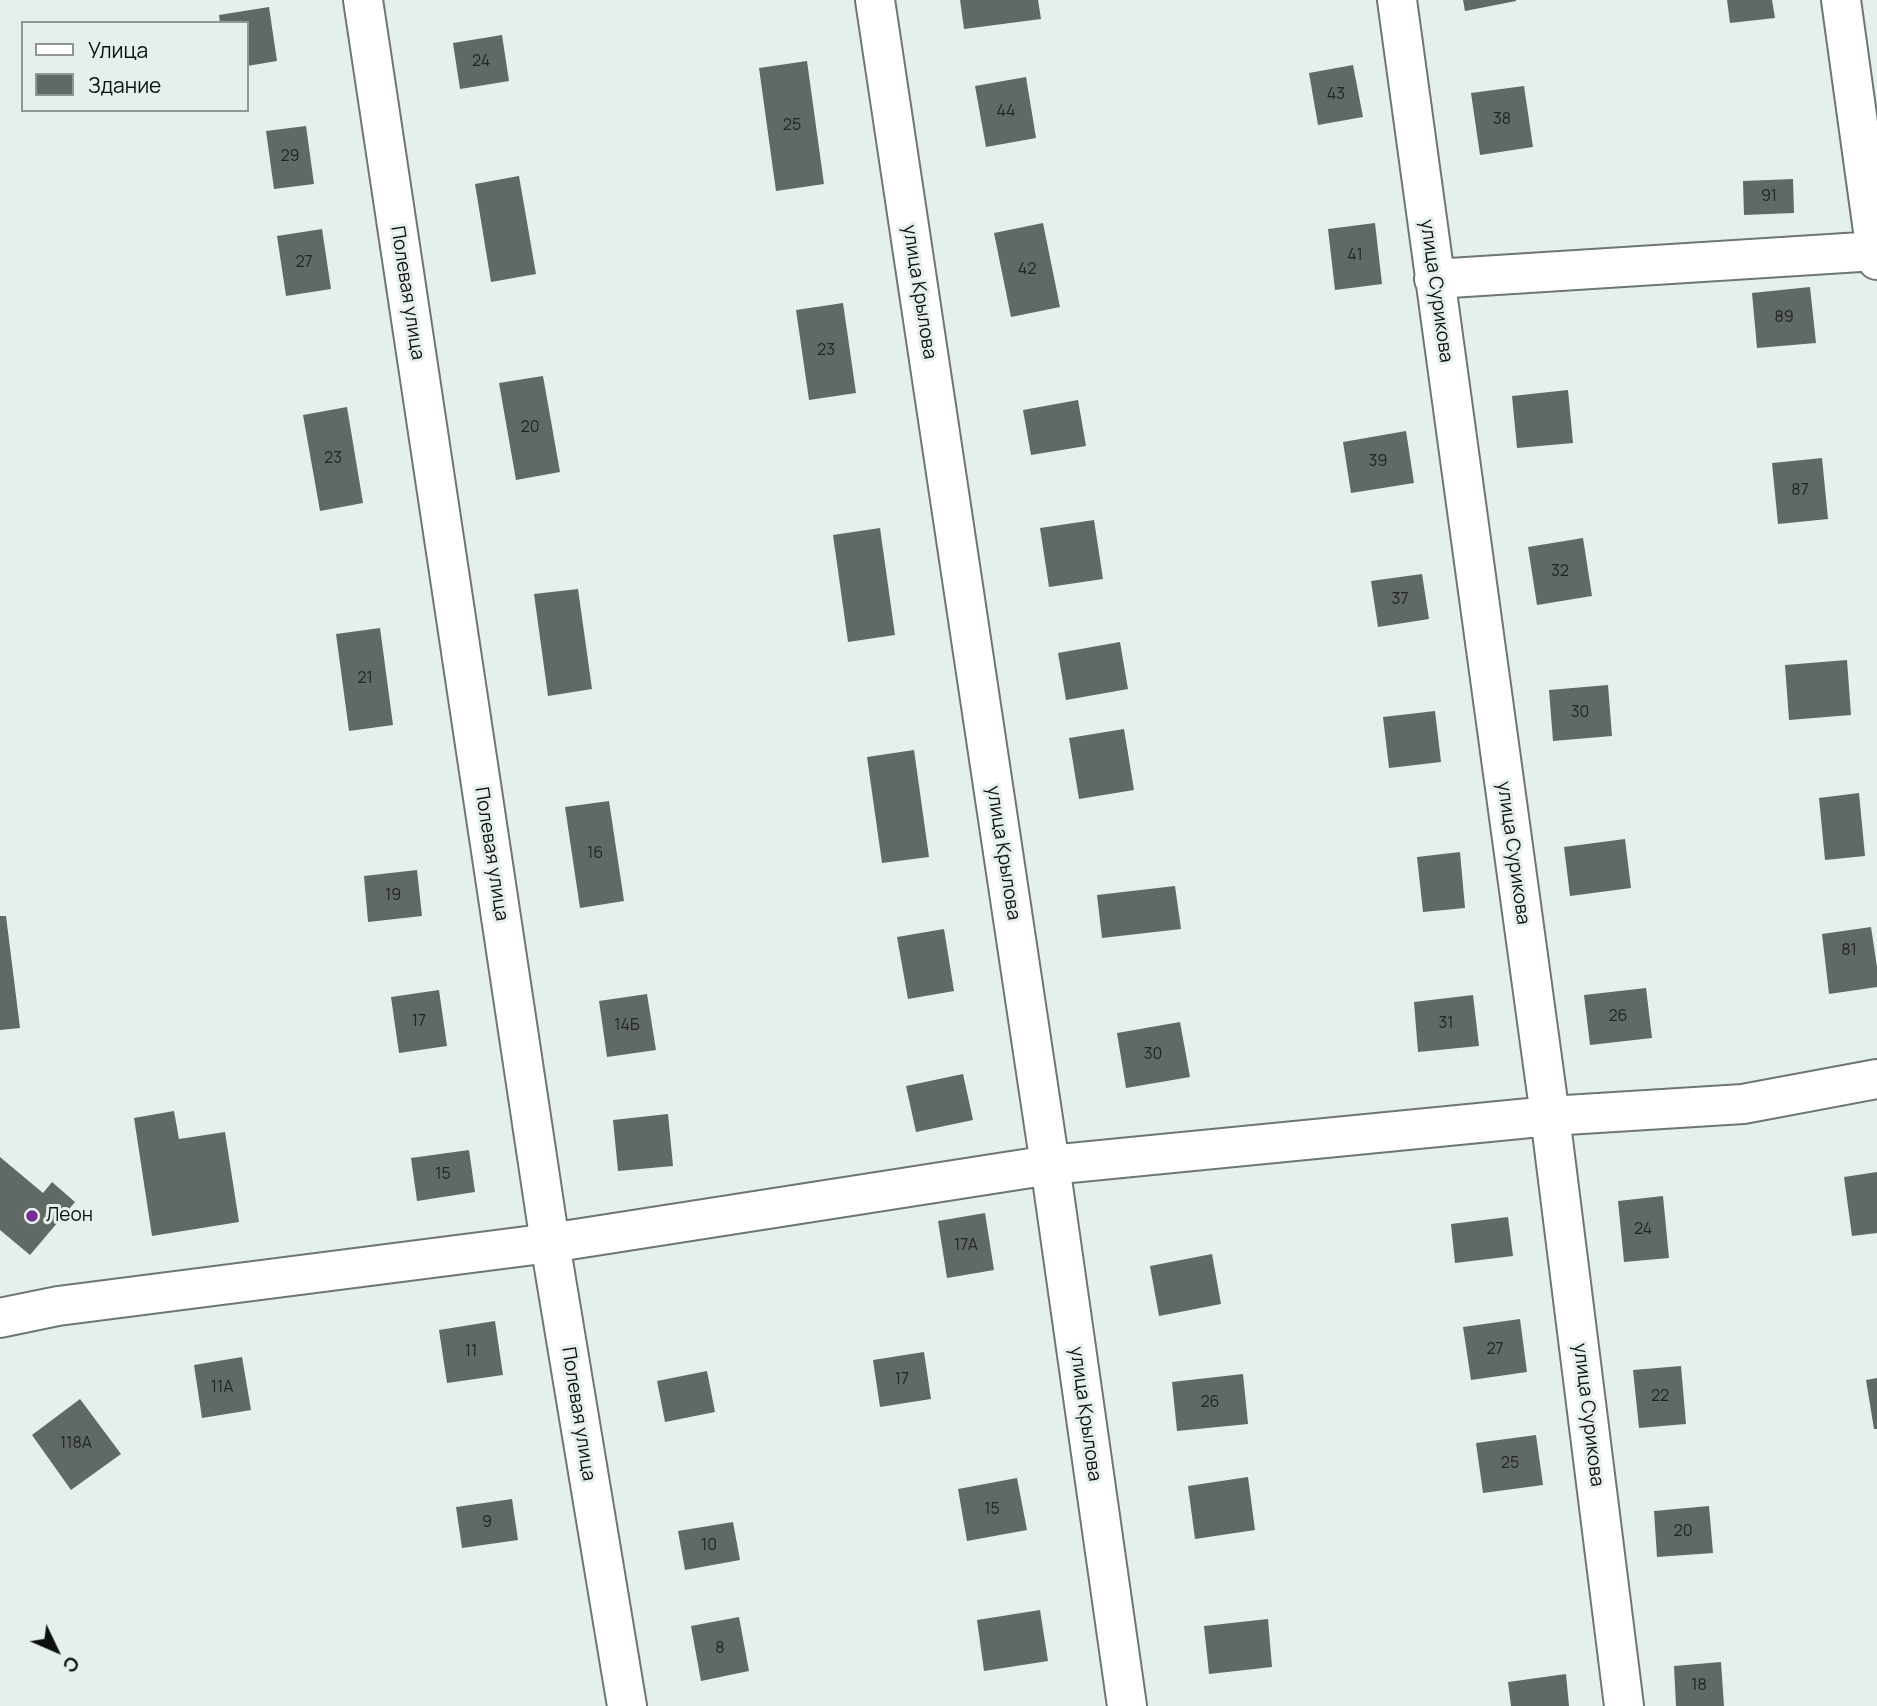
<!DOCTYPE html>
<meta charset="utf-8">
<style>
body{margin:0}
#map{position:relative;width:1877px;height:1706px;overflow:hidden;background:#e6f0eb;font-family:Manrope,sans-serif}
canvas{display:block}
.legend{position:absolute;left:21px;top:21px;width:228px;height:91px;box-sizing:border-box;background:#e6f0eb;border:2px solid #8f9693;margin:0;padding:9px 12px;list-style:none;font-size:21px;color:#0c100e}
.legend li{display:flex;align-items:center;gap:14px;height:35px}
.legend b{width:35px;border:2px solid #8f9693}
.north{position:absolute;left:21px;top:1615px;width:70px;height:70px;-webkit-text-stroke:5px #e6f0eb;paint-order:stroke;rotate:134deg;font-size:19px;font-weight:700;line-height:28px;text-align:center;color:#0c100e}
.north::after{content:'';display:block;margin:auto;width:24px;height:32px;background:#0c100e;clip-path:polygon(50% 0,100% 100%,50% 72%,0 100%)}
</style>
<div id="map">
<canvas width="1877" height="1706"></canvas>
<ul class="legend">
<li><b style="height:9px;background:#fff"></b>Улица</li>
<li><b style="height:19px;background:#606965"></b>Здание</li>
</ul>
<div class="north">С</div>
</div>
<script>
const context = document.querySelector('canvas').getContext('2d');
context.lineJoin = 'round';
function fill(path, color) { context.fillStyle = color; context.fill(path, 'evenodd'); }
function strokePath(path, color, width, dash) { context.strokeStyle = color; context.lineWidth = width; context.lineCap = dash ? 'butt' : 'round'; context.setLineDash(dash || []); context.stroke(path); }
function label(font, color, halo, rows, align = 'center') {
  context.font = font + ' Manrope,sans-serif'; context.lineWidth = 6; context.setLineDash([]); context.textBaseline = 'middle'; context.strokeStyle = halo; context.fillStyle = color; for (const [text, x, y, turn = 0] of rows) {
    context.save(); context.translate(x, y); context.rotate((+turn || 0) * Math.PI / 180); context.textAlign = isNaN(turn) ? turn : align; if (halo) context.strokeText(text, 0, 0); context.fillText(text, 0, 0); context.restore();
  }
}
const building = new Path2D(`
 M960,0H1038L1041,19L964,29Z
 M1463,0H1516V1L1465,11Z
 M1727,0H1772L1775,18L1730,23Z
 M269,7L277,61L247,66V23H220L219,15Z
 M502,35L509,81L460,89L453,43Z
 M807,61L824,184L776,191L759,68Z
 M1353,65L1363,117L1318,125L1309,73Z
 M1026,77L1036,138L986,147L975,86Z
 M1524,86L1533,147L1480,155L1471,93Z
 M306,126L314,184L274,189L266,131Z
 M519,176L536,274L491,282L475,184Z
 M1793,179L1794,213L1744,215L1743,181Z
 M1043,223L1060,307L1011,317L994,233Z
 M1375,223L1382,284L1335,290L1328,229Z
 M322,229L331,289L286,296L277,236Z
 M1810,287L1816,343L1757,348L1752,293Z
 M843,303L856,393L809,400L796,310Z
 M543,376L560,472L516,480L499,383Z
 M1568,390L1573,443L1517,448L1512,396Z
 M1078,400L1086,446L1031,455L1023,410Z
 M347,407L363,503L320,511L303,415Z
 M1406,431L1414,483L1351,493L1343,442Z
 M1822,458L1828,519L1778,524L1772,463Z
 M1094,520L1103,579L1049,587L1040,528Z
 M880,528L895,635L848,642L833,535Z
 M1583,538L1592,596L1537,605L1528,547Z
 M1422,574L1429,619L1378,627L1371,581Z
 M578,589L592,689L548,696L534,594Z
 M380,628L393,725L349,731L336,634Z
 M1120,642L1128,689L1066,700L1058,653Z
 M1847,660L1851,715L1789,720L1785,665Z
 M1608,685L1612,736L1553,741L1549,690Z
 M1435,711L1441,762L1389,768L1383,717Z
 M1124,729L1134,790L1079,799L1069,738Z
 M914,750L929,857L882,863L867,757Z
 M1859,793L1865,856L1825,860L1819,798Z
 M609,801L624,901L580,908L565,807Z
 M1625,839L1631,888L1570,896L1564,847Z
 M1460,852L1465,908L1423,912L1417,857Z
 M417,870L422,916L368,922L364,876Z
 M1175,886L1181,929L1102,938L1097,895Z
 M0,916H6L20,1028L0,1030Z
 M1871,927L1877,967V987L1829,994L1822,934Z
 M944,929L954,991L908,999L897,937Z
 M1646,988L1652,1038L1590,1045L1584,995Z
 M439,990L447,1046L399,1053L391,997Z
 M647,994L656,1050L607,1057L599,1001Z
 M1473,995L1479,1046L1418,1052L1414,1002Z
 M1180,1022L1190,1077L1126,1088L1117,1033Z
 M963,1074L973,1120L916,1132L906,1086Z
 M174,1111L179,1139L225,1132L239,1222L152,1236L134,1118Z
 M668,1114L673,1166L618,1171L613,1120Z
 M469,1150L475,1192L417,1201L411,1158Z
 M0,1157L43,1193L52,1182L75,1202L30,1255L0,1230Z
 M1877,1172V1233L1852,1236L1844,1177Z
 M1663,1196L1669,1258L1624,1262L1618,1201Z
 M985,1213L994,1270L947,1278L938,1221Z
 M1508,1217L1513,1256L1455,1263L1451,1224Z
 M1212,1254L1221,1304L1159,1316L1150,1266Z
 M1520,1319L1527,1372L1471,1380L1463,1327Z
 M495,1321L503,1375L447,1383L439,1330Z
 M924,1352L931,1399L880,1407L873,1360Z
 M242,1357L251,1410L202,1418L194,1365Z
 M1681,1366L1686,1424L1639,1428L1633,1370Z
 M707,1371L715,1412L665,1422L657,1381Z
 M1243,1374L1248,1424L1177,1431L1172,1382Z
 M1877,1378V1429H1874L1866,1380Z
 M80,1399L121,1454L71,1490L32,1435Z
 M1536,1435L1543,1485L1483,1493L1476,1443Z
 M1248,1477L1255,1530L1195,1539L1188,1486Z
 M1017,1478L1027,1530L967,1541L958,1489Z
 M512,1499L518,1540L462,1548L456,1507Z
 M1709,1506L1713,1553L1657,1557L1654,1511Z
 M733,1522L740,1560L685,1570L678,1531Z
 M1040,1610L1048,1661L984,1671L977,1620Z
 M739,1617L749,1671L701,1681L691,1626Z
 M1268,1619L1272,1667L1209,1674L1204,1626Z
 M1721,1662L1724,1706H1676L1674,1666Z
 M1566,1674L1569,1706H1511L1508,1682Z`);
const street = new Path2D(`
 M363,0L550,1243L627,1706
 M875,0L1050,1165L1127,1706
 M1397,0L1550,1116L1624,1706
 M1841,0L1877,260
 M1434,279L1877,251
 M0,1318L58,1306L550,1243L1050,1165L1550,1116L1743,1104L1877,1079`);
const markers = [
 [32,1216,7,"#7d2998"]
];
const numberNames = [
 ["24",481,62],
 ["43",1336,95],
 ["44",1006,112],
 ["38",1502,120],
 ["25",792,126],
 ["29",290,157],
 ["91",1769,197],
 ["41",1355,256],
 ["27",304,263],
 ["42",1027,270],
 ["89",1784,318],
 ["23",826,351],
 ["20",530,428],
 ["23",333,459],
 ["39",1378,462],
 ["87",1800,491],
 ["32",1560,572],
 ["37",1400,600],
 ["21",365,679],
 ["30",1580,713],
 ["16",595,854],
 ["19",393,896],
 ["81",1849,951],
 ["26",1618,1017],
 ["17",419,1022],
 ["31",1446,1024],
 ["14Б",627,1026],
 ["30",1153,1055],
 ["15",443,1175],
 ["24",1643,1230],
 ["17А",966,1246],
 ["27",1495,1350],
 ["11",471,1352],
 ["17",902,1380],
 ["11А",222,1388],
 ["22",1660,1397],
 ["26",1210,1403],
 ["118А",76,1444],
 ["25",1510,1464],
 ["15",992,1510],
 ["9",487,1523],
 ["20",1683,1532],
 ["10",709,1546],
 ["8",720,1649],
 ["18",1699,1686]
];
const streetNames = [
 ["улица Сурикова",1436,291,82],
 ["улица Крылова",919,292,81],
 ["Полевая улица",407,293,81],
 ["улица Крылова",1003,853,81],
 ["улица Сурикова",1513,853,82],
 ["Полевая улица",491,854,81],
 ["Полевая улица",578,1414,81],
 ["улица Крылова",1085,1414,82],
 ["улица Сурикова",1588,1415,83]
];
const poiNames = [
 ["Леон",46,1216]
];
fill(building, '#606965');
strokePath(street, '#6d7671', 42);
strokePath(street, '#fff', 38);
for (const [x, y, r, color] of markers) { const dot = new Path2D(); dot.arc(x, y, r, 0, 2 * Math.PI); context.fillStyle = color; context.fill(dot); strokePath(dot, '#e6f0eb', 2.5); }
label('16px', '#212624', null, numberNames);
label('19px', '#0c100e', '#e6f0eb', streetNames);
label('19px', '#0c100e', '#e6f0eb', poiNames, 'left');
</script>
